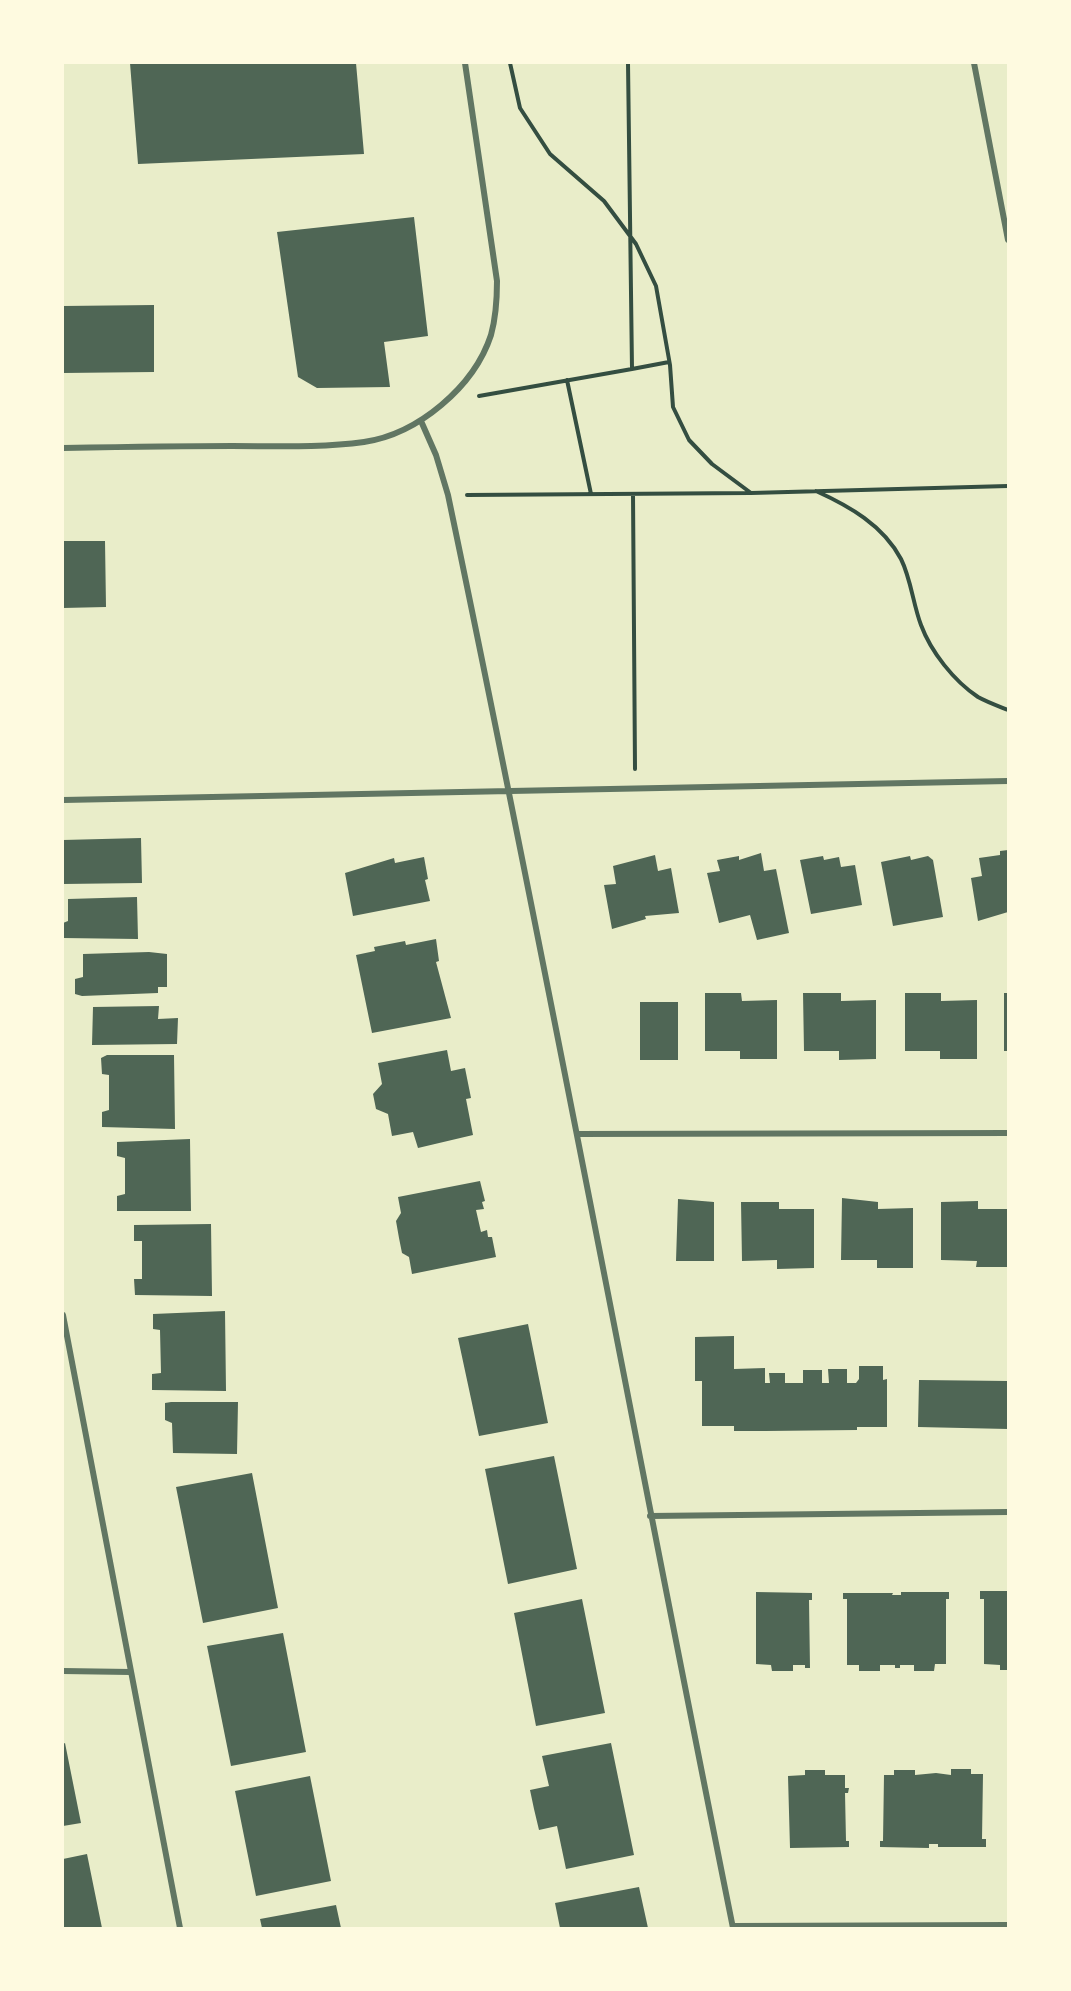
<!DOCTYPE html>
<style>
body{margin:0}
#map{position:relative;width:1071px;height:1991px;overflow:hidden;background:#e9edc9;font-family:Roboto,sans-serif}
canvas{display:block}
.frame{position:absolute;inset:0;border:64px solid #fefae0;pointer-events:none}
</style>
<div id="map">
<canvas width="1071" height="1991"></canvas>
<div class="frame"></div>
</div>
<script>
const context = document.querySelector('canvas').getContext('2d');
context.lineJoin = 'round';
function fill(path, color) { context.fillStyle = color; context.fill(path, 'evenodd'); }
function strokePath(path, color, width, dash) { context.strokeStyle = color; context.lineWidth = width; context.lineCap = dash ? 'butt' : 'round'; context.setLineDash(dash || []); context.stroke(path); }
const building = new Path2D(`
 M130,63H356L364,154L138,164Z
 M414,217L428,336L384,342L390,387L317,388L298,377L277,232Z
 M154,305V372L63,373V306Z
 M63,541H105L106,607L63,608Z
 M141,838L142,883L63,884V840Z
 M1008,850V912L978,921L971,878L982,876L979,858L1000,855V851Z
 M761,853L764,871L776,869L789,933L757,940L750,915L719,923L707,873L720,871L717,860L739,856V860Z
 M655,855L658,871L671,868L679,913L645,916L646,919L612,929L604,885L616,884L613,866Z
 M823,856L824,860L839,857L841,867L855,865L862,905L811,914L800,860Z
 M910,856L911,860L928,856L933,860L943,917L893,926L881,862Z
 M424,857L428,879L425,880L430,901L353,916L345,873L394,858L395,863Z
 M137,897L138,939L63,938V923L68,921V899Z
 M436,939L439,961L436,962L451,1018L372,1033L356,955L375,951L374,947L405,941L406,945Z
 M149,952L167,954V987H158V993L82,996L75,994V979L83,977V954Z
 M705,993H741L742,1001L777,1000V1059H740V1051H705Z
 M803,993H841V1001L876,1000V1059L839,1060V1051H804Z
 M905,993H941V1001L977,1000V1059H940V1051H905Z
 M1004,993H1008V1051H1004Z
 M640,1002H678V1060H640Z
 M159,1006L158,1019L178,1018L177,1044L92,1045L93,1007Z
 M447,1050L451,1071L465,1068L471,1098L466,1099L473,1135L418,1148L413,1132L392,1136L388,1114L376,1109L373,1094L382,1084L378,1063Z
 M107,1055H174L175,1129L102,1127V1112L109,1110V1075L102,1074L101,1058Z
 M190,1139L191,1211H117V1196L125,1194V1158L117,1156V1142Z
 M480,1181L485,1201L482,1202L484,1209L476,1210L481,1232L487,1230L488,1237H492L496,1257L412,1274L409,1257L402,1253L399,1238L396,1221L401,1213L398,1197Z
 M842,1198L878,1202V1209L913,1208V1268H877V1260H841Z
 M678,1199L714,1202V1261H676Z
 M978,1201V1209H1008V1267H976L977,1261L941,1260V1202Z
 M741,1202H779V1209H814V1268L777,1269V1260L742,1261Z
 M211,1224L212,1296L135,1295L134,1279H142V1241H134V1225Z
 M225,1311L226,1391L152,1390V1374L161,1373L160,1330L153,1329V1314Z
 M528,1324L548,1423L479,1436L458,1338Z
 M734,1336V1369L765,1368V1383H770L769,1373H785V1383H803V1370H822V1383H829L828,1369H847V1383H856L859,1379V1366H883V1380L887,1379V1427H857V1430L766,1431H734V1426H702V1381H695V1337Z
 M919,1380L1008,1381V1429L918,1427Z
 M171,1402H238L237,1454L173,1453L172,1423L165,1420V1403Z
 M554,1456L577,1569L508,1584L485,1469Z
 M252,1473L278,1608L203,1623L176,1487Z
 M980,1591H1008V1670H1000V1665L984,1664V1599H980Z
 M756,1592L812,1593V1600H809L810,1668H805V1665H793V1671H772L771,1665L756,1664Z
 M901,1592H949V1599H946V1664H935L934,1671H914V1665H900V1668H895V1665H880V1671H859V1665H847V1599H843V1593H893L892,1595H901Z
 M582,1599L605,1713L536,1726L514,1613Z
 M283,1633L306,1752L231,1766L207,1646Z
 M65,1743L81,1823L63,1826V1744Z
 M611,1743L634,1855L566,1869L557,1826L539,1830L534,1809L530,1790L549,1786L542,1756Z
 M951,1769H971V1774H983L982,1839H986V1847H938V1844H929V1848L880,1847V1841H883L884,1775H894V1770H915V1775L936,1773L951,1775Z
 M805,1770H825V1775H845V1788H849L848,1793H845L846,1841H849V1847L790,1848L788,1776L805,1775Z
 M310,1776L331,1881L256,1896L235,1791Z
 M87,1854L102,1928H63V1859Z
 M639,1887L648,1928H560L555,1903Z
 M336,1905L341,1928H262L260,1919Z`);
const path = new Path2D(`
 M510,63L520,108L550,154L604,201L636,244L656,286L670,365L673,407L689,440L712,464L751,493L1008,486
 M632,369L669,362
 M567,380L591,494
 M479,396L632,369L628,63
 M816,491C849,506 883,525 901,559C911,579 913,604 921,625C931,652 954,681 978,697C987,702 998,706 1008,710
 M633,494L635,769
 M467,495L750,493`);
const minor = new Path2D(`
 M974,63L1008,240
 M421,421L436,455L448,495C548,972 637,1451 733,1928
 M63,448C119,447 176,446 232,446C275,446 321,448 364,442C418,434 474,387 491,335C496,317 497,299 497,281L465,63
 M63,800L1008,781
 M578,1134L1008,1133
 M63,1315L180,1928
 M650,1516L1008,1512
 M63,1671L130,1672
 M733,1926L1008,1925`);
fill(building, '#4f6655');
strokePath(path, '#344e41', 4);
strokePath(minor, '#617663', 6);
</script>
